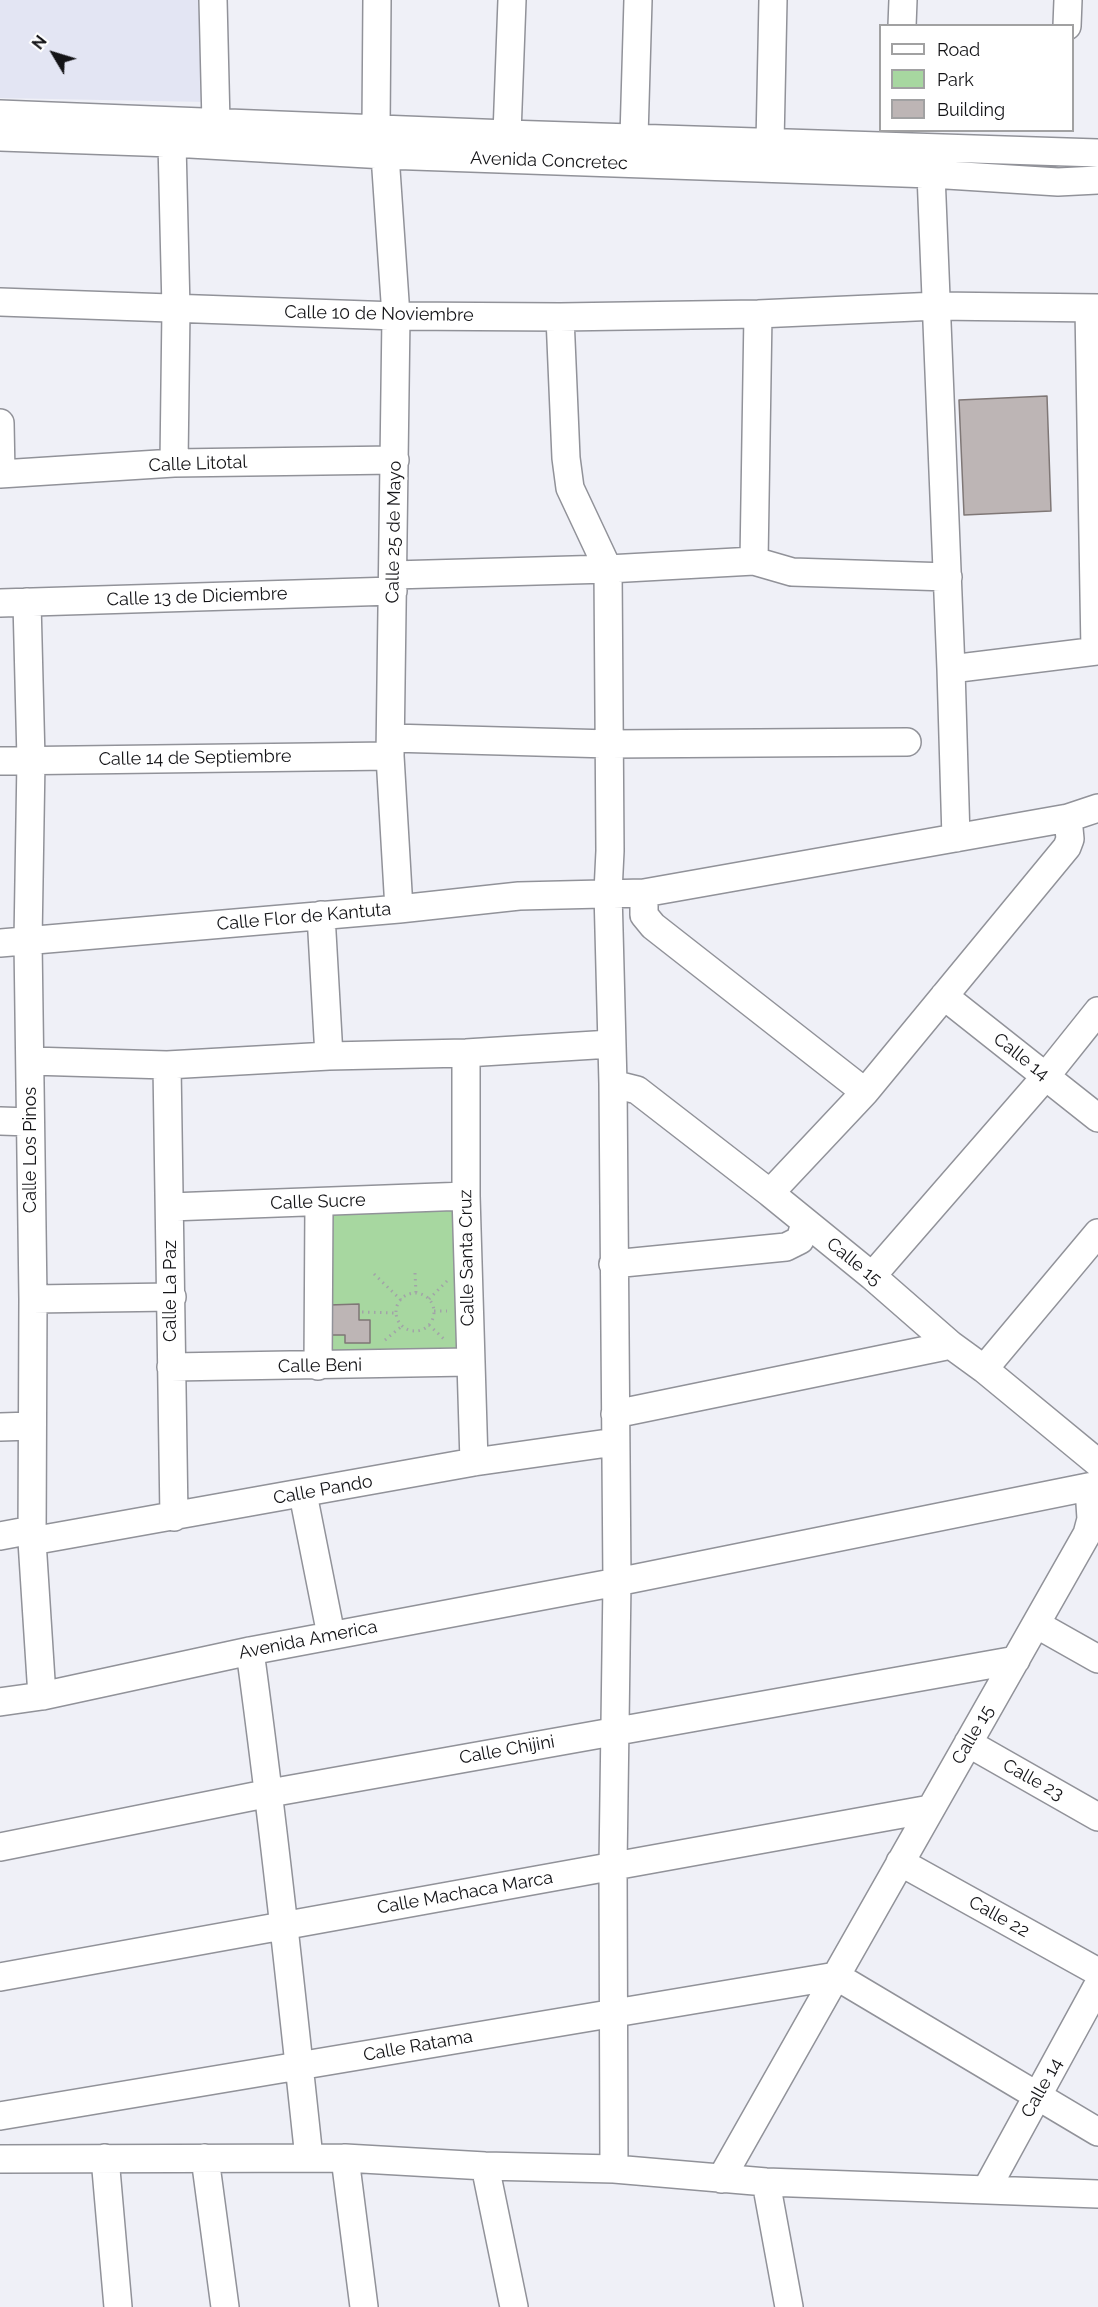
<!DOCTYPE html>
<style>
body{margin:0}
#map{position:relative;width:1098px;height:2307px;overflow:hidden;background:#eff0f7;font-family:Raleway,sans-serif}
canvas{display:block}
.legend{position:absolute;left:879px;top:24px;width:195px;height:108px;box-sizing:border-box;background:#fff;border:2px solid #a1a1a2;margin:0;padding:8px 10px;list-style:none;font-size:18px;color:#141417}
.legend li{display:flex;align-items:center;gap:12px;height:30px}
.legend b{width:30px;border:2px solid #a1a1a2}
.north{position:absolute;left:24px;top:24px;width:60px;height:60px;-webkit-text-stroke:4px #fff;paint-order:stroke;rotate:308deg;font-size:16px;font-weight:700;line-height:24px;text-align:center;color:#141417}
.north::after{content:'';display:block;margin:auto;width:21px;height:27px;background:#141417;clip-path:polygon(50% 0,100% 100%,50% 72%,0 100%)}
</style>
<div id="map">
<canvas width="1098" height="2307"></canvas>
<ul class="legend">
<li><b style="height:8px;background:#fff"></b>Road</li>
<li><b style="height:16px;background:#a7d7a0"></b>Park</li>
<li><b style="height:16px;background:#bdb5b5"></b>Building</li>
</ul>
<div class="north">N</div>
</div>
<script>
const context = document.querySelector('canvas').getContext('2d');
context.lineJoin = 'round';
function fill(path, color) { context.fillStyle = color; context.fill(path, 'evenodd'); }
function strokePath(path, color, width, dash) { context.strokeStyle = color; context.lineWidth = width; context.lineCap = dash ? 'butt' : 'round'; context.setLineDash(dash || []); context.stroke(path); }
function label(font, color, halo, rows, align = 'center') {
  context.font = font + ' Raleway,sans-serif'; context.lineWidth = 6; context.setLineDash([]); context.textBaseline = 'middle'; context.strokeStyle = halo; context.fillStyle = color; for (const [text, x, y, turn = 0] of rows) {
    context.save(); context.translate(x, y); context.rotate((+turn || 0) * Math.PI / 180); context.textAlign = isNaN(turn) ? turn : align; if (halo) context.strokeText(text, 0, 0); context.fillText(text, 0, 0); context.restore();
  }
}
const built = new Path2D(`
 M0,0H203L206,102L0,98Z`);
const green = new Path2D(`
 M459,1207L461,1354L327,1355V1211Z`);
const building = new Path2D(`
 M1047,396L1051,511L964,515L959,400Z
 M359,1304V1320H370V1343H345V1335H329V1305Z`);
const path = new Path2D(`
 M415,1273L416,1293
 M374,1274L401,1300
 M396 1312a19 19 0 1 1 38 0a19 19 0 1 1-38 0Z
 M429,1299L447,1281
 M434,1311H447
 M362,1312L396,1313
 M429,1325L445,1340
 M385,1340L402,1326`);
const minor = new Path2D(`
 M213,0L216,123
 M377,0L376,128L385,155L396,316L390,756L399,909
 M902,26L903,0
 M1067,26L1068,0
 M0,114L507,134L1098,153
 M507,134L512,0
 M0,137L172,143L385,155L931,174L1058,182L1098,180
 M634,137L638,0
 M172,143L176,309L174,463
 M770,143L773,0
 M931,174L951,669L956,838
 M0,302L396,316L560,317L758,314L937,306L1098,308
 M1089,308L1095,651
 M560,317L566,458L570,488L608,569L610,851L608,892L613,1084L617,1582L613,1866L614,2169
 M0,423L1,474
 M0,474L174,463L395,460
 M754,561L758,314
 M393,575L608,569L754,561L792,572L948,577
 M27,602L31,760L28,941L33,1299L32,1541L42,1696
 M0,603L393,591
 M951,669L1098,651
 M391,738L610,744L907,742
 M0,761L390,756
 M644,893V915L653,926L865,1092
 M321,915L329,1056
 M0,943L399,909L519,896L644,893L1068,818L1098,808
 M944,996L1098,1118
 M466,1053V1196L474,1462
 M31,1061L167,1065L329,1056L466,1053L611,1044
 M167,1065L174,1517
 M613,1084L637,1090L770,1193L872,1276L951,1345L984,1369L1098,1463
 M0,1121L30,1122
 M770,1193L865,1092L1067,847L1070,839L1068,818
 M170,1207L466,1196
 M613,1264L786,1247L800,1240L805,1223
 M872,1276L1046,1076L1098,1011
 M33,1299L172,1297
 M318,1366L319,1203
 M171,1367L469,1362
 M984,1369L1098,1233
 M615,1414L951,1345
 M0,1427L32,1426
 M303,1494L331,1635
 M0,1536L32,1530
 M32,1541L474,1462L615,1442
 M1036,1624L1098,1659
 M250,1651C273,1820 291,1989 309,2158
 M0,1702L42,1696L250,1651L617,1582L1098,1485
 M968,1743L1098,1817
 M0,1847L270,1793L1016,1660
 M900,1862L1098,1972
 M0,1977L930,1809
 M0,2116L836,1976L1087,1534L1091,1519L1089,1488
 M105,2158L118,2307
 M205,2158L225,2307
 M345,2158L364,2307
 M0,2159L345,2158L485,2166L614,2169L766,2182L1098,2194
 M485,2166L514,2307
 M721,2179L836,1976L1098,2132
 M766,2182L789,2307
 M986,2190L1098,1985`);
const streetNames = [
 ["Avenida Concretec",549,161,2],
 ["Calle 10 de Noviembre",379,314,1],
 ["Calle Litotal",198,464,-2],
 ["Calle 25 de Mayo",394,532,-89],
 ["Calle 13 de Diciembre",197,597,-2],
 ["Calle 14 de Septiembre",195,758,-1],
 ["Calle Flor de Kantuta",304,917,-5],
 ["Calle 14",1021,1057,38],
 ["Calle Los Pinos",31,1150,-90],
 ["Calle Sucre",318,1202,-2],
 ["Calle Santa Cruz",467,1258,-91],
 ["Calle 15",854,1262,39],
 ["Calle La Paz",171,1291,-90],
 ["Calle Beni",320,1366,-1],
 ["Calle Pando",323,1490,-10],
 ["Avenida America",308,1640,-11],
 ["Calle 15",973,1735,-60],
 ["Calle Chijini",507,1750,-10],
 ["Calle 23",1033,1780,29],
 ["Calle Machaca Marca",465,1893,-10],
 ["Calle 22",999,1917,29],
 ["Calle Ratama",418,2046,-10],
 ["Calle 14",1042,2088,-61]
];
fill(built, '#e3e5f3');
fill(green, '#a7d7a0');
fill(building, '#bdb5b5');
strokePath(building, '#7f7776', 1.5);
strokePath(minor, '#919299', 30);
strokePath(path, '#a2a3a8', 3, [1.5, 4.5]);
strokePath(minor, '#fff', 27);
label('18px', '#141417', '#fff', streetNames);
</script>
